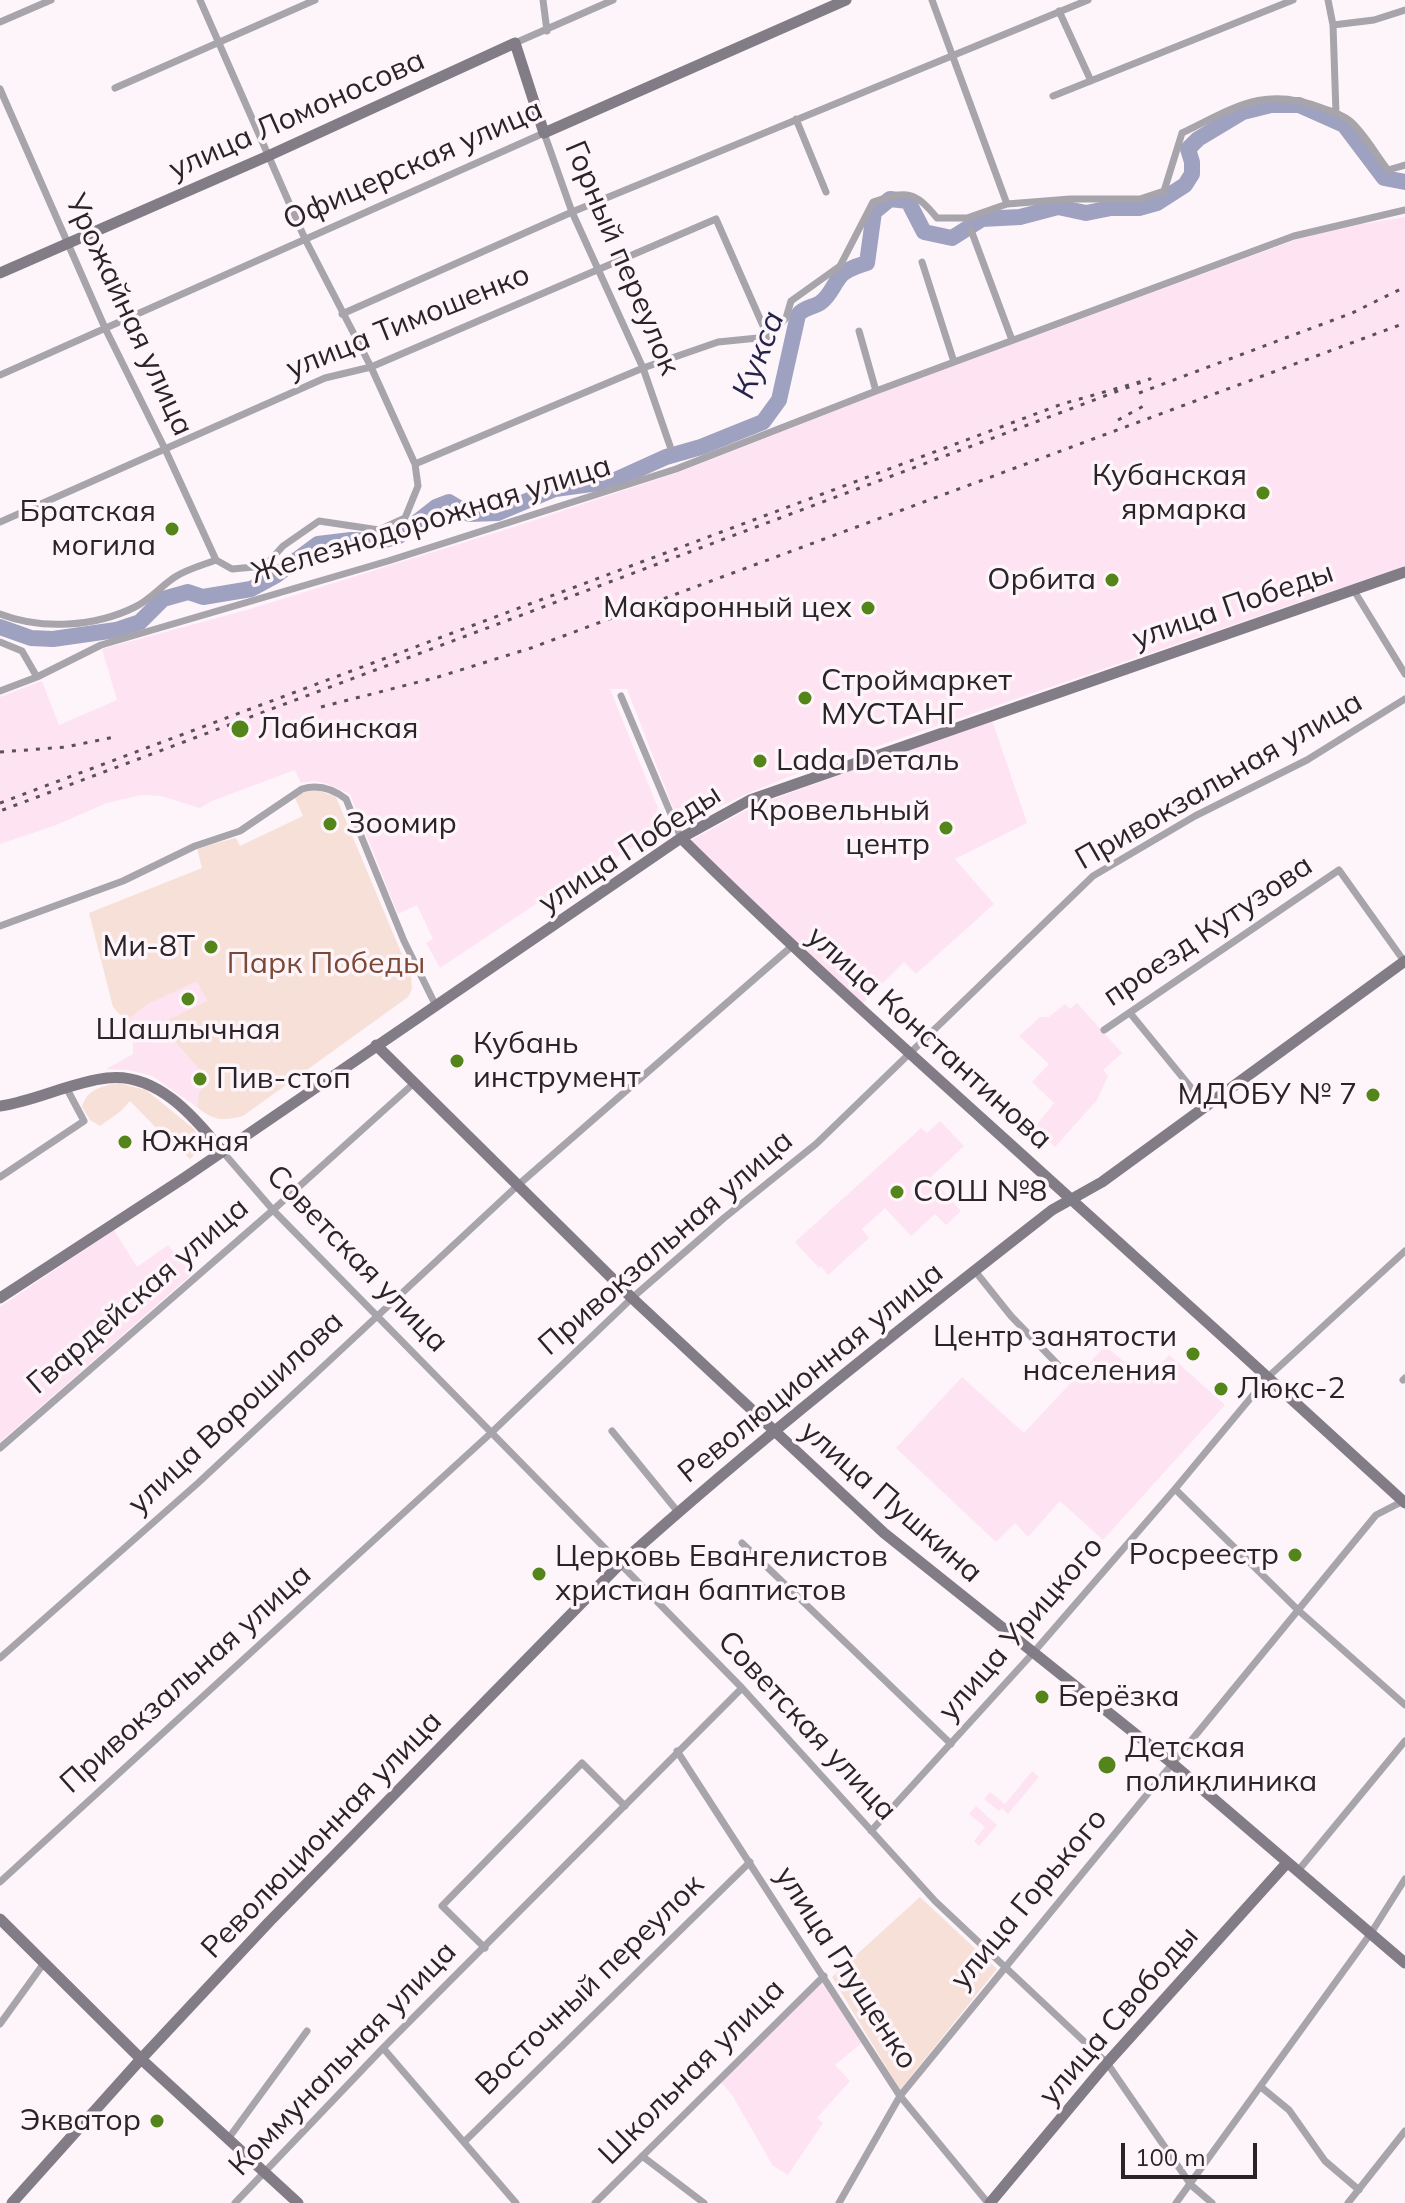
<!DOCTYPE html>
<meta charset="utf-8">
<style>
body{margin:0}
#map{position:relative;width:1405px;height:2203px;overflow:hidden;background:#fdf5f9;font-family:Mulish,sans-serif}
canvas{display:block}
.scale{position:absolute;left:1121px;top:2143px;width:136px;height:36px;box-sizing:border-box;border:4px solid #2a2327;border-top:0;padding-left:10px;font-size:24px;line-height:28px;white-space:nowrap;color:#2a2327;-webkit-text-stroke:6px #fdf5f9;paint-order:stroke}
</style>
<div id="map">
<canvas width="1405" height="2203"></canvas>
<div class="scale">100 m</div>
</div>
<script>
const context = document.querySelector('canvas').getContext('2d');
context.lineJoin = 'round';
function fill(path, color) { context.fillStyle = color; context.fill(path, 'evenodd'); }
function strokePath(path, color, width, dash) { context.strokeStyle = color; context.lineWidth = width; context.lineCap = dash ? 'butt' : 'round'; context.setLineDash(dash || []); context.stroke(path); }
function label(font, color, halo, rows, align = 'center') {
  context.font = font + ' Mulish,sans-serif'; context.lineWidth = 7; context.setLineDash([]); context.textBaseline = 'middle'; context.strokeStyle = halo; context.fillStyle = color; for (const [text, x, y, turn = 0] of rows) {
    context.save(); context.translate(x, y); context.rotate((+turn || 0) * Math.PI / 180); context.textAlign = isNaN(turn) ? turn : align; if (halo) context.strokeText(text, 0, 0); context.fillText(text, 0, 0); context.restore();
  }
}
const built = new Path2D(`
 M1405,217V566L793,775L742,796L680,826L627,689H610L658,808L646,839L547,900L545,898L440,968L426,943L433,939L417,905L398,914L350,794L325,783L314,781L301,783L295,770L212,801L200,808L161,796L141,795L107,803L56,825L0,844V697L42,681L59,725L117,700L102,649L250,609L517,526L685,470L880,393L1298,239L1339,228Z
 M992,720L1027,823L955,859L994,904L916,974L904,962L861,1005L690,841L754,806Z
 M197,980L207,1001L211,1082L199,1092L197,1107L152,1076L129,1070L106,1069L133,1054V1041L125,1031L126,1021L148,1004Z
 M1077,1003L1122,1053L1103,1070L1108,1076L1097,1100L1055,1147L1034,1128L1054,1103L1032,1082L1049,1064L1019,1036L1040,1017H1049L1065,1004L1070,1009Z
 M940,1121L964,1146L931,1177L961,1211L946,1225L935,1214L911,1236L885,1208L862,1229L869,1238L828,1275L821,1266L819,1268L795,1242L921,1128L927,1133Z
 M114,1230L137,1267L168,1245L192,1274L0,1442V1307Z
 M1105,1346L1146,1380L1169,1355L1225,1405L1103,1540L1060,1501L1028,1537L1015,1523L996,1542L896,1448L962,1377L1024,1433Z
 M1032,1771L1039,1777L1008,1814L1002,1808L999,1811L984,1799L990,1792L1005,1804Z
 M976,1806L997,1825L979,1846L974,1841L985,1827L969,1814Z
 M822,1983L863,2042L835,2065L850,2081L817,2118L823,2123L788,2175L773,2166L732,2095L721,2082Z`);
const green = new Path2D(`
 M317,790L336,797L411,976L412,989L408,997L243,1116C224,1121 213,1121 197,1107L199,1092L210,1081L160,1024L207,1001L197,981L148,1004L126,1021L113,1007L89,913L202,868L197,848L236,838L240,846L303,816L295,798L304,792Z
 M119,1083L146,1090L194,1129L202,1141L201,1148L190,1159L180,1149L174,1154L163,1144L167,1139L130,1101L121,1111L100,1126L90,1120L82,1107C87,1089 102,1086 119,1083Z
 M920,1897L997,1969L900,2090L832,1977Z`);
const river = new Path2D(`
 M0,627L31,638L53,639L116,630L140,622L163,599L188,592L203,597L251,589L275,576L318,544L351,540L381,541L399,536L436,507L449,502L469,514L498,513L555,489L613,481L666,457L701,447L763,422L779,400L798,315C804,307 812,308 820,303C830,296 832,287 839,278C845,269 858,266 867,263L874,212L890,199L908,201L924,232L952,238L982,219L1020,217L1058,207L1086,213L1111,208H1139L1157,203L1185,185L1192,174V162L1188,149L1198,139L1243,112L1271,105H1299L1344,125L1384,178L1405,182`);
const street = new Path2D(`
 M543,0L547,31
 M932,0L1007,204
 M1328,0L1333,25L1336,113
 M1059,11L1091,81
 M0,22L51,0
 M1333,25L1374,20L1405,10
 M515,43L613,0
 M115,88L315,0
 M0,89L105,328L165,449L216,560
 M1053,96L1293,0
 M796,119L826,192
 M971,230L1012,340
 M922,262L954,362
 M342,314L572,212L1088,0
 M859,331L876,391
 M0,375L544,133L572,212L643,368L670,446
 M415,464L643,368L718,342L768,337L786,318L791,301L840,266L873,202C907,191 914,190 937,218H967L1007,204L1070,199H1140L1164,191L1182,133C1234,108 1264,85 1322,108C1332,111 1343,115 1350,121C1365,134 1376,155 1388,170L1405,165
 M0,522L325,378L371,367L716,219L768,337
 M1353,589L1405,674
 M0,614C41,630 95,627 135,607C150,600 161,586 175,577C187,569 203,565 216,560L232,569L265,566L283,546L319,521L379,530L405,518L418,486L415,464L371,367L305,239L200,0
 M0,642L22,651L37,677
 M0,691L37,677L101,645L388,561L676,469L876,391L1294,236L1405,210
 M621,696L681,838
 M0,926L123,881L195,846L240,831L302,789C318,784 333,789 346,799L404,941L435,1004
 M1130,1013L1206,1106
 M1104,1030L1339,870L1404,961
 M222,1151L273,1210L742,1688L935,1901L1107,2063L1191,2185L1212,2203
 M0,1177L84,1121L67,1089
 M975,1271L1011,1316L1063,1370
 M1403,1380L1405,1378
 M612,1431L678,1512
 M0,1448L273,1210L413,1084
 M1175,1489L1298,1610L1405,1705
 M742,1543L951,1744
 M0,1658L198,1483L517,1186L791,947
 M677,1751L900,2096L988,2203
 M871,1831L1033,1653L1175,1489L1268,1377L1405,1251
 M1297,1872L1405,1741
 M0,1882L491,1433L632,1298L724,1218L816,1144L1093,876L1195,816L1307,760L1405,699
 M485,1948L442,1906L582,1763L625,1806
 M0,2024L44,1963
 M383,2048L516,2203
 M1261,2087L1289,2110L1325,2161L1359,2190
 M228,2139L307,2031
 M464,2142L750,1862
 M642,2156L704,2203
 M235,2203L383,2048L742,1688
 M595,2203L824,1976
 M839,2203L900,2096L1376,1515L1405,1500
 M1176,2203L1371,1933L1405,1879
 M1348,2203L1405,2131`);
const secondary = new Path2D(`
 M0,273L268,156L515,43L544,133L846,0
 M681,838C808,964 941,1081 1073,1201C1184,1301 1295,1402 1405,1503
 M376,1045L632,1298L884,1533L1173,1764L1405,1963
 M0,1106C36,1101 71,1082 107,1078C156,1072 194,1116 222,1151
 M0,1298L184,1178L681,838L750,800L1405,572
 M0,1919L141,2059L298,2203
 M12,2203L141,2059L269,1922L621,1563C759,1439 905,1325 1052,1210L1102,1182L1405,961
 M990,2203L1107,2063L1286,1864`);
const rail = new Path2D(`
 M1139,393L1352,313L1405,287
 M1118,420L1149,403
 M321,707L438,677L531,648L1405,323
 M0,752L66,747L114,737
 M0,803L1062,404L1150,379L0,811`);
const markers = [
 [1263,493,8,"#53851a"],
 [172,529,8,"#53851a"],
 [1112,580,8,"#53851a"],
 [868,608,8,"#53851a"],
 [805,698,8,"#53851a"],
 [240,729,10,"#53851a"],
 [760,761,8,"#53851a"],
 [330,824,8,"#53851a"],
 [946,828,8,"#53851a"],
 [211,947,8,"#53851a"],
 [188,999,8,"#53851a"],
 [457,1061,8,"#53851a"],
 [200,1079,8,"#53851a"],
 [1373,1095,8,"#53851a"],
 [125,1142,8,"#53851a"],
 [897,1192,8,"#53851a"],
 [1193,1354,8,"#53851a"],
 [1221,1389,8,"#53851a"],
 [1295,1555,8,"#53851a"],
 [539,1574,8,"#53851a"],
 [1042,1697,8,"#53851a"],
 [1107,1765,10,"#53851a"],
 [157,2121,8,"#53851a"]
];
const streetNames = [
 ["улица Ломоносова",297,115,-24],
 ["Офицерская улица",413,165,-24],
 ["Горный переулок",622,258,67],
 ["Урожайная улица",129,315,65],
 ["улица Тимошенко",408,322,-22],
 ["Железнодорожная улица",431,520,-17],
 ["улица Победы",1233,606,-19],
 ["Привокзальная улица",1219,781,-30],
 ["улица Победы",630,849,-33],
 ["проезд Кутузова",1208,931,-34],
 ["улица Константинова",929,1038,42],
 ["Привокзальная улица",666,1243,-41],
 ["Советская улица",357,1259,46],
 ["Гвардейская улица",138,1296,-41],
 ["Революционная улица",811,1373,-39],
 ["улица Ворошилова",236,1413,-43],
 ["улица Пушкина",891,1502,41],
 ["улица Урицкого",1021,1629,-49],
 ["Привокзальная улица",186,1679,-42],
 ["Советская улица",807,1726,47],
 ["Революционная улица",322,1835,-46],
 ["улица Горького",1029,1899,-50],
 ["улица Глущенко",846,1968,57],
 ["Восточный переулок",590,1985,-44],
 ["улица Свободы",1119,2016,-49],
 ["Коммунальная улица",343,2059,-46],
 ["Школьная улица",692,2072,-45]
];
const poiNames = [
 ["Кубанская",1247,476,"right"],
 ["ярмарка",1247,510,"right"],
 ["Братская",156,512,"right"],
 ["могила",156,546,"right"],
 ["Орбита",1096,580,"right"],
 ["Макаронный цех",852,608,"right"],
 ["Строймаркет",821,681],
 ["МУСТАНГ",821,715],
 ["Лабинская",258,729],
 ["Lada Dеталь",776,761],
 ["Кровельный",930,811,"right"],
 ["центр",930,845,"right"],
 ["Зоомир",346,824],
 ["Ми-8Т",195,947,"right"],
 ["Шашлычная",188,1030,"center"],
 ["Кубань",473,1044],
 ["инструмент",473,1078],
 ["Пив-стоп",216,1079],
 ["МДОБУ № 7",1357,1095,"right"],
 ["Южная",141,1142],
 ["СОШ №8",913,1192],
 ["Центр занятости",1177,1337,"right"],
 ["населения",1177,1371,"right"],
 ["Люкс-2",1237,1389],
 ["Росреестр",1279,1555,"right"],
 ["Церковь Евангелистов",555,1557],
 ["христиан баптистов",555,1591],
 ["Берёзка",1058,1697],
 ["Детская",1125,1748],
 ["поликлиника",1125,1782],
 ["Экватор",141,2121,"right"]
];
const parkNames = [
 ["Парк Победы",326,964]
];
const waterNames = [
 ["Кукса",759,355,-69]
];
fill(built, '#fee3f2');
fill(green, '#f6e0d7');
strokePath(river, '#9fa1c0', 16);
strokePath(street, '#a8a4ab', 7);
strokePath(secondary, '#827c86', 11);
strokePath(rail, '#595155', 3, [4, 8]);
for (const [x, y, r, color] of markers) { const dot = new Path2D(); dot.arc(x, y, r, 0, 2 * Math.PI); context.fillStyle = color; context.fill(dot); strokePath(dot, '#fdf5f9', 3); }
label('30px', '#2a2327', '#fdf5f9', streetNames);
label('30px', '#2a2327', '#fdf5f9', poiNames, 'left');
label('30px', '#7b4935', '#fdf5f9', parkNames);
label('italic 32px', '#25224c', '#fdf5f9', waterNames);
</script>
